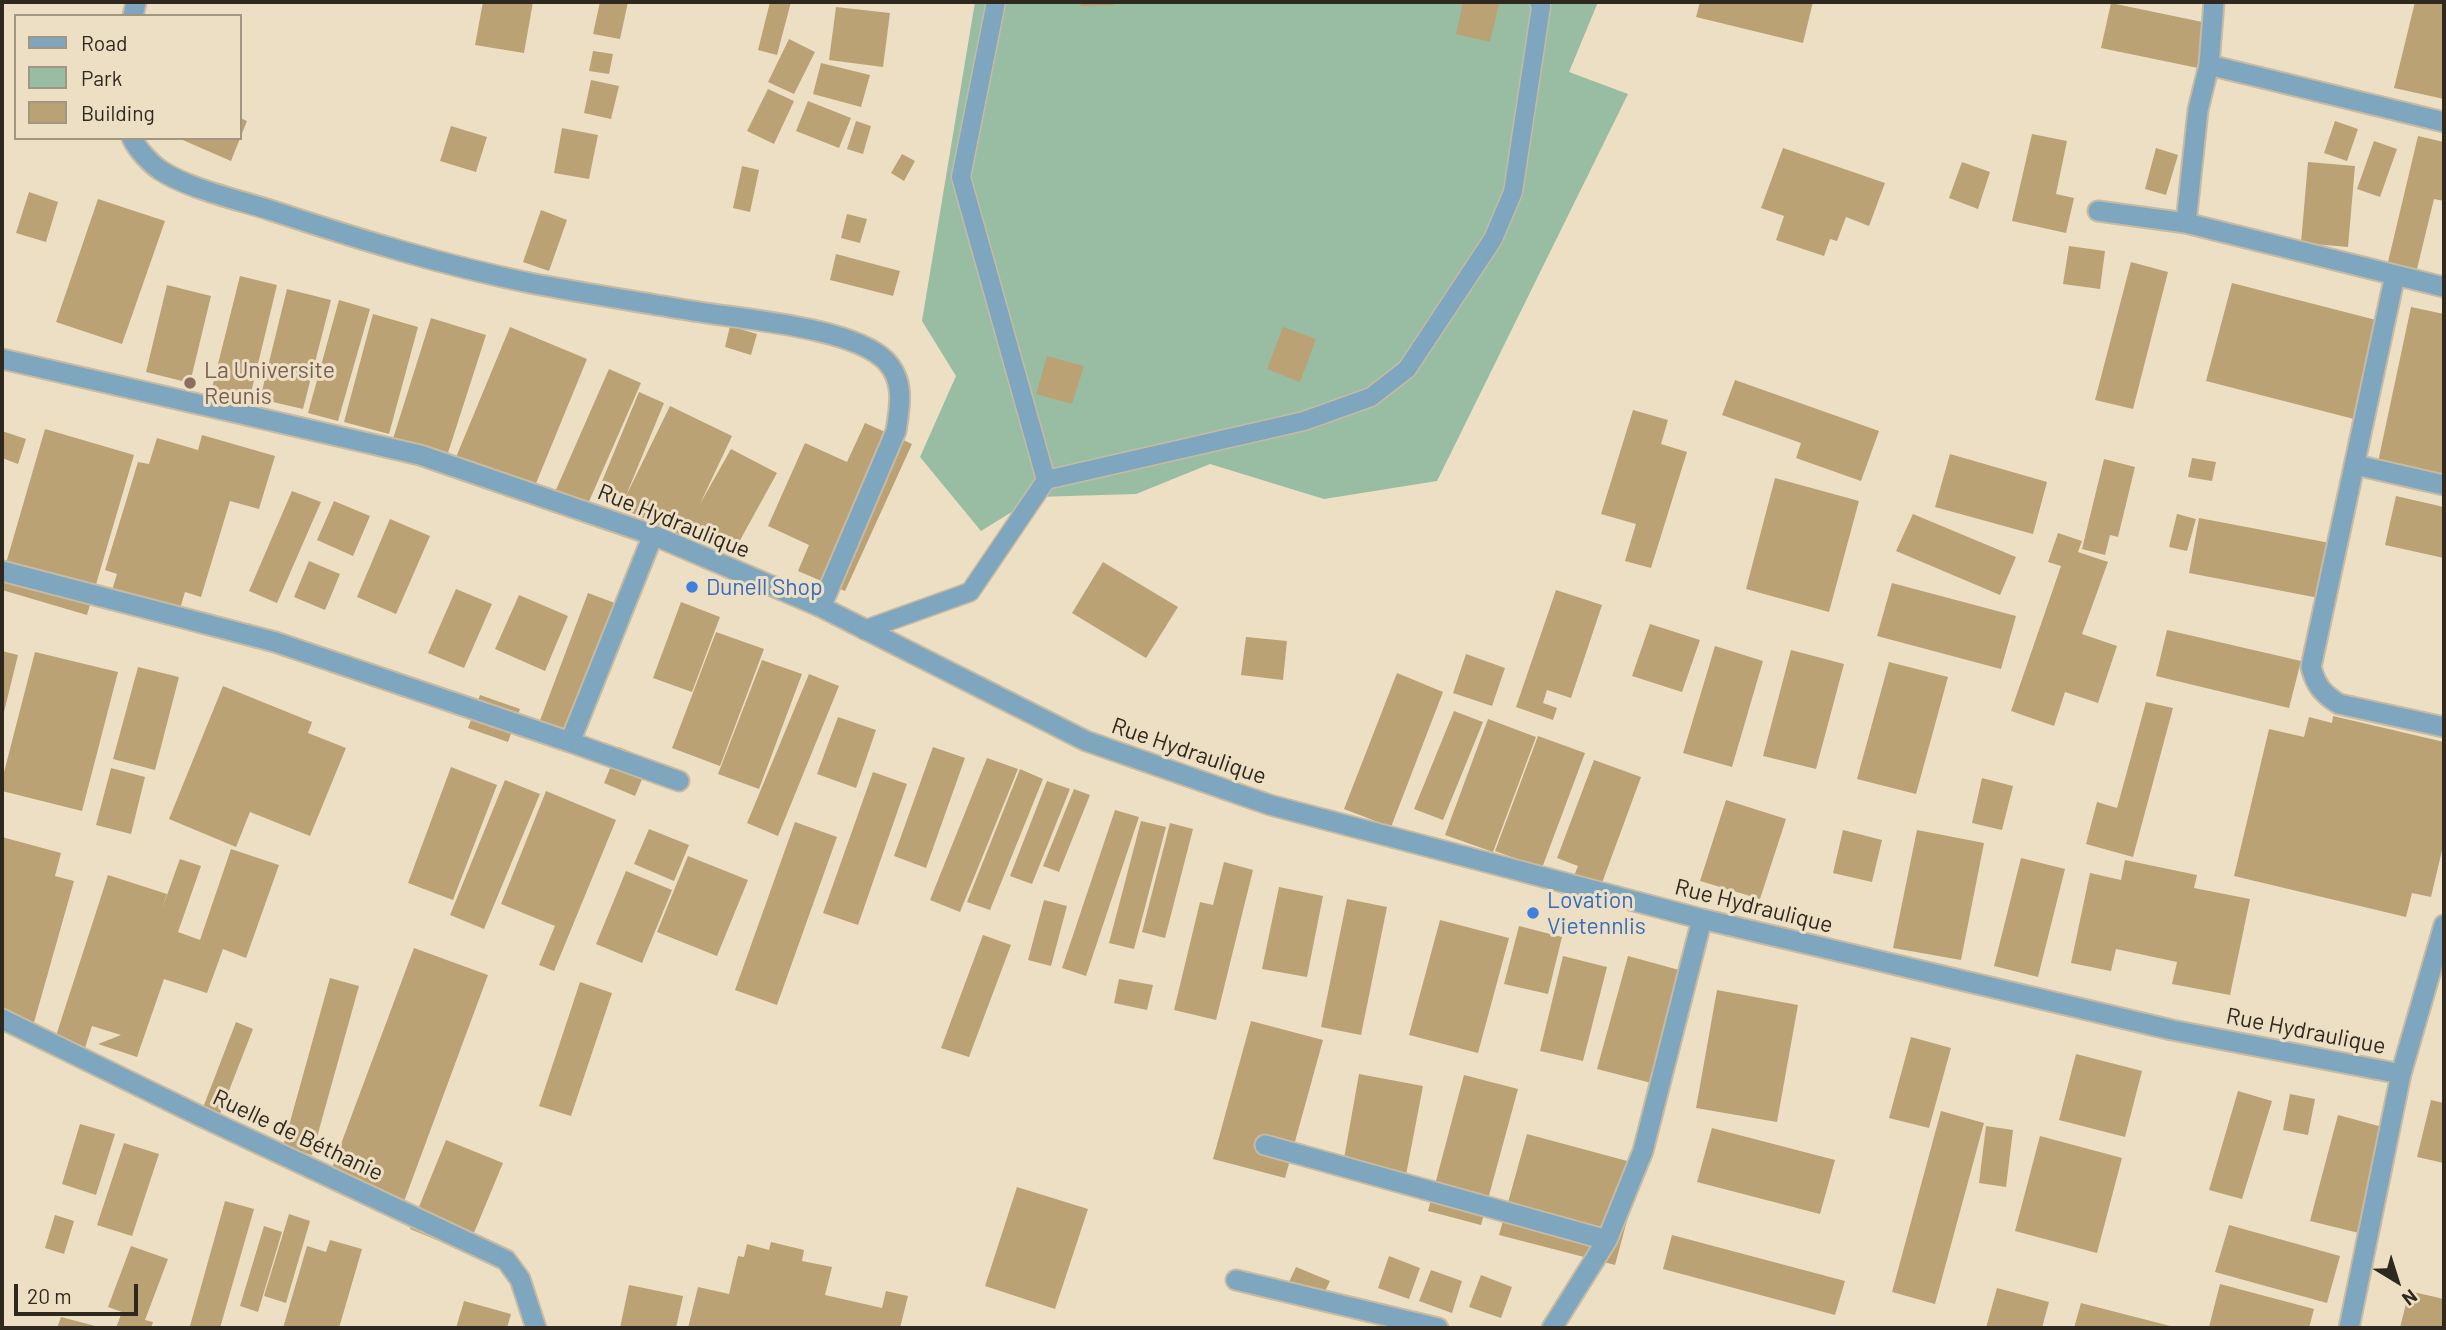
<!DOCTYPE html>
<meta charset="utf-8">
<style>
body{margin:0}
#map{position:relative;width:2446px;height:1330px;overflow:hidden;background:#eddfc4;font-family:Barlow,sans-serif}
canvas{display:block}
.frame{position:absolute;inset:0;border:4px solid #2e281e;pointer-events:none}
.legend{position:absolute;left:14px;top:14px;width:228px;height:126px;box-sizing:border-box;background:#eddfc4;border:2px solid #a19682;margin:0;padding:9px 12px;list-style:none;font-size:21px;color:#2e281e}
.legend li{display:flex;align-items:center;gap:14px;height:35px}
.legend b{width:35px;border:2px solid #a19682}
.north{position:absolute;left:2362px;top:1246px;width:70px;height:70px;-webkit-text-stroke:5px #eddfc4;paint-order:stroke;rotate:142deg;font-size:19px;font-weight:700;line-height:28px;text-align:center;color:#2e281e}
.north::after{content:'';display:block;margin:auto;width:24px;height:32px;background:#2e281e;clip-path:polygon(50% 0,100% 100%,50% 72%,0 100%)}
.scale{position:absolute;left:14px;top:1284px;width:124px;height:32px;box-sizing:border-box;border:4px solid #2e281e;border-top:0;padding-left:9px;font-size:21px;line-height:24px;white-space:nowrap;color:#2e281e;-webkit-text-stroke:5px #eddfc4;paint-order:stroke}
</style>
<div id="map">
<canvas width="2446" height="1330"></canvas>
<div class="frame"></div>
<ul class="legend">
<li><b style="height:9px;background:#7ea6bf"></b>Road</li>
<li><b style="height:19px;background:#98bda3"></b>Park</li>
<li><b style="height:19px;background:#baa275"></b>Building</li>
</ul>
<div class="north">N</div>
<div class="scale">20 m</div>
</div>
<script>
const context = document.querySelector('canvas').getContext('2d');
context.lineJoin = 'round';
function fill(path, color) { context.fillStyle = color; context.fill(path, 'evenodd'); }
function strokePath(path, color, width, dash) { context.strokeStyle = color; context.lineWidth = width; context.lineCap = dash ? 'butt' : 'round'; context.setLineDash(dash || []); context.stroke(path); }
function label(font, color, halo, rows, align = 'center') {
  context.font = font + ' Barlow,sans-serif'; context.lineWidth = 6; context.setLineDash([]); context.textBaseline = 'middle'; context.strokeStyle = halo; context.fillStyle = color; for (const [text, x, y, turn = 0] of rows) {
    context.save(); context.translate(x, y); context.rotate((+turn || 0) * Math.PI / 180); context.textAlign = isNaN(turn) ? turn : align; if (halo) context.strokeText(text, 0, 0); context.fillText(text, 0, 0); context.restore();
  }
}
const green = new Path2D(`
 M975,2H1598L1569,72L1628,94L1437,481L1324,499L1210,464L1136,494L1036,497L981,531L920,457L956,376L922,321Z`);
const building = new Path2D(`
 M483,2H533L524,53L475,45Z
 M600,2H628L620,39L593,34Z
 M770,2H791L777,55L758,50Z
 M1081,2H1115V5L1081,6Z
 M1463,2L1499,4L1490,42L1456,34Z
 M1700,2H1813L1803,43L1696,17Z
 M2415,2H2444V99L2394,88Z
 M2111,3L2207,23L2198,68L2101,48Z
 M836,7L890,13L883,67L829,60Z
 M789,39L815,52L794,94L768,82Z
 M593,51L613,54L609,74L589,71Z
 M821,63L870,75L861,107L813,94Z
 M591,80L619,86L611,119L584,113Z
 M768,89L794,101L774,144L747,131Z
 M808,101L851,118L839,148L796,131Z
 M240,118L247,121L231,161L178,138H240Z
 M856,121L871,126L863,154L847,149Z
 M2335,121L2358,129L2347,161L2324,153Z
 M451,126L487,137L476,172L440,161Z
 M562,128L598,135L589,179L554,173Z
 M2032,134L2067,141L2056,194L2074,198L2066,233L2012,221Z
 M2418,136L2444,142V201L2434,199L2417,269L2388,262Z
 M2374,141L2397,149L2380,197L2357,189Z
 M1783,148L1885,183L1869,226L1846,217L1837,241L1830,239L1824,256L1776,240L1784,216L1761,208Z
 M2156,148L2178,155L2166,195L2145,189Z
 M902,154L915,161L904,181L891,173Z
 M1962,162L1990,172L1978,209L1949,198Z
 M2308,162L2355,166L2348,247L2301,243Z
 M742,166L759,170L750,212L733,208Z
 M29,192L58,202L46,242L16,233Z
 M98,199L165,221L122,344L56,322Z
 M541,210L567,220L549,271L523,262Z
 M847,214L867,219L860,243L841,238Z
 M2069,246L2105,251L2100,289L2063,284Z
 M836,254L900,271L893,296L830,280Z
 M2131,262L2168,272L2133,409L2095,400Z
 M240,276L277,285L250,397L212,388Z
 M2232,283L2380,321L2354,419L2206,381Z
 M167,285L211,296L190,383L146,372Z
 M287,289L331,300L303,409L260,399Z
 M339,300L370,309L338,421L308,413Z
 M2411,307L2444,314V476L2378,462Z
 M373,314L418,327L389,434L344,422Z
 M431,318L486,335L446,459L392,442Z
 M730,326L757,334L751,355L725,347Z
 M510,327L587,359L532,493L454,462Z
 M1283,327L1316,339L1300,382L1267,369Z
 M1047,356L1084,366L1072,404L1036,394Z
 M609,369L641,383L587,506L555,492Z
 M1735,380L1879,431L1861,481L1796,458L1801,443L1722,415Z
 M639,392L664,403L625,498L670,406L732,436L700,504L731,449L777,473L733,553L689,528L685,537L621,508L624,501L598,491Z
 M1633,410L1668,420L1661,444L1687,452L1651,568L1625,561L1636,524L1601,514Z
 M865,423L912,444L845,591L798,571L809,545L768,526L805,443L847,462Z
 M45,429L134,455L87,615L2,590V577Z
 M2,431L26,439L18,464L2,458Z
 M202,435L275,456L259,509L230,501L201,597L185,592L176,622L108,603L117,574L105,570L138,462L149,464L157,438L198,450Z
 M1950,454L2047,482L2033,534L1935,507Z
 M2192,458L2216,462L2212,481L2188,477Z
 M2104,459L2135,467L2118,537L2110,535L2105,555L2082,549Z
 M1775,478L1859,501L1829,612L1746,589Z
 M292,491L321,502L277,603L249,591Z
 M2396,496L2444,507V558L2385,545Z
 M334,501L370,516L353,556L317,540Z
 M1913,514L2016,557L2000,595L1896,551Z
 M2177,514L2196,519L2187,551L2169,547Z
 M2199,518L2330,543L2319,598L2189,573Z
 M390,519L430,536L396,614L357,597Z
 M2058,533L2082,541L2078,552L2108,562L2082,634L2117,646L2098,703L2065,692L2054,726L2011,711L2061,566L2048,562Z
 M309,561L340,574L325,610L294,597Z
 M1103,562L1178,607L1146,658L1072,613Z
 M1892,583L2016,616L2001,669L1877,636Z
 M456,589L492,604L464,668L428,653Z
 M1556,590L1602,605L1571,698L1547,690L1543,703L1557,708L1553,720L1516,707Z
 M588,593L623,606L574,736L539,723Z
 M519,595L568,616L545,671L495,649Z
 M681,602L720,617L692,692L653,678Z
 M1650,624L1700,640L1682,692L1632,676Z
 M2167,630L2301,661L2289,708L2156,676Z
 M716,632L764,649L720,766L672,748Z
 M1246,637L1287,641L1283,680L1241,675Z
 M1715,646L1763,661L1732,767L1683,753Z
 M1791,650L1844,664L1816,769L1763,756Z
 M2,651L18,655L3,716H2Z
 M35,652L118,672L82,811L2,791V780Z
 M1466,654L1505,668L1492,706L1453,693Z
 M762,660L802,674L759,789L718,774Z
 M1889,662L1948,677L1916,794L1857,779Z
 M138,667L179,677L155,770L113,759Z
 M1397,673L1443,692L1391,827L1344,809Z
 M809,674L839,686L778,836L747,823Z
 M223,686L312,722L308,733L346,748L310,836L250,812L236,847L169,819Z
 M480,695L520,709L508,742L468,728Z
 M2146,702L2173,708L2133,857L2086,844L2097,802L2117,808Z
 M1454,711L1483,722L1443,820L1414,809Z
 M2333,716L2444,742V842L2431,897L2412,893L2406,917L2234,876L2269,729L2304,737L2309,717L2332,723Z
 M838,717L876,730L856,788L817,774Z
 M1488,719L1536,737L1493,852L1445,835Z
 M1538,736L1585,753L1542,868L1495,851Z
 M619,747L650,760L635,796L604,783Z
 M933,747L965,758L926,868L894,856Z
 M987,758L1018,769L960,912L930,900Z
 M1594,760L1641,777L1599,891L1572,881L1578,866L1557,858Z
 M451,767L497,785L453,900L408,883Z
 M111,768L145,777L131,834L96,825Z
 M1020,769L1043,779L990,910L967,902Z
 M873,772L907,784L858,925L823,913Z
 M1982,778L2013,786L2002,830L1972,823Z
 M505,780L540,794L484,929L450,915Z
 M1047,781L1070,789L1032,884L1010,876Z
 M1074,789L1090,795L1059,872L1043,866Z
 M546,791L616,820L554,971L539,965L555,926L501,904Z
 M1726,800L1786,819L1760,899L1700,881Z
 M1115,810L1139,817L1086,976L1062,968Z
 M1141,821L1166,827L1134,949L1109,943Z
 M795,822L837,837L777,1005L735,990Z
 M1170,823L1193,829L1165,938L1142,932Z
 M649,829L689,845L674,881L634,864Z
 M1843,830L1882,840L1872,882L1833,873Z
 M1917,830L1984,843L1961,960L1893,948Z
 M2,837L61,853L55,876L74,881L33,1026L2,1017Z
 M231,849L279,865L246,958L223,949L207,993L164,979L137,1057L98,1044L121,1035L92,1026L85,1048L55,1039L108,875L167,894L162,909L180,859L201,866L178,932L200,940Z
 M688,856L748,880L717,956L657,932Z
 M2021,858L2065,869L2038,977L1994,966Z
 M2125,860L2197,875L2194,888L2250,899L2230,995L2172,984L2177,962L2116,949L2111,971L2071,963L2090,873L2121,880Z
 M1224,862L1253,870L1216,1020L1174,1010L1200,902L1213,905Z
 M626,871L672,890L642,963L596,944Z
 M1279,887L1323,896L1307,977L1262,969Z
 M1347,899L1387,907L1361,1035L1321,1027Z
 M1044,900L1067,906L1051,966L1028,960Z
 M1440,920L1509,938L1478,1053L1409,1035Z
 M1519,926L1562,937L1548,994L1504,984Z
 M983,935L1011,945L969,1057L941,1048Z
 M414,948L488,975L399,1215L325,1187Z
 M1563,956L1607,967L1583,1061L1540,1051Z
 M1628,956L1690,973L1659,1085L1597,1069Z
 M330,978L359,986L312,1155L283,1147Z
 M1119,979L1153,985L1147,1010L1114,1003Z
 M580,982L612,993L571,1116L539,1106Z
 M1717,990L1798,1005L1777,1122L1696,1108Z
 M1251,1021L1323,1040L1285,1178L1213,1159Z
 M236,1022L253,1029L216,1124L199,1118Z
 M1911,1037L1951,1048L1929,1128L1889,1118Z
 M2076,1054L2142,1071L2125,1137L2059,1120Z
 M1359,1074L1423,1086L1406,1175L1343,1164Z
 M1464,1075L1518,1089L1481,1225L1428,1211Z
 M2238,1091L2272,1101L2242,1199L2209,1190Z
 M2290,1094L2315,1099L2308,1135L2283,1130Z
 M2431,1100L2444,1103V1163L2417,1157Z
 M1941,1111L1984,1123L1935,1304L1892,1292Z
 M2338,1115L2390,1129L2363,1234L2310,1221Z
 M80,1124L115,1134L96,1195L62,1184Z
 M1986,1126L2013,1130L2006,1187L1979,1183Z
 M1712,1128L1835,1160L1820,1214L1697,1182Z
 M1527,1134L1642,1165L1615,1265L1499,1235Z
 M2040,1136L2122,1158L2097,1253L2015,1231Z
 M446,1140L503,1163L466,1252L410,1229Z
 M124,1143L159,1154L132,1236L97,1225Z
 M1017,1187L1088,1209L1055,1309L985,1286Z
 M225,1201L254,1209L220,1328H198L190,1326Z
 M289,1214L310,1221L286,1303L264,1296Z
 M55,1215L74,1221L64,1254L45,1248Z
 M2229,1225L2340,1256L2327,1303L2215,1272Z
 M264,1226L282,1232L258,1312L240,1306Z
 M1672,1235L1845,1281L1835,1315L1663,1269Z
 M330,1240L362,1249L339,1328H283L307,1246L326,1252Z
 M771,1242L804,1250L802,1261L832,1267L825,1295L882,1308L886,1291L908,1296L900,1328H688L698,1287L729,1294L738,1256L744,1257L747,1244L769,1250Z
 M131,1246L168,1259L145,1320L153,1322L151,1328H116L122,1312L108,1307Z
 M1389,1256L1420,1268L1409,1299L1378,1288Z
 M1296,1267L1330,1281L1317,1308L1284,1293Z
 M1431,1270L1462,1281L1452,1313L1419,1301Z
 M1481,1275L1512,1287L1501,1318L1469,1307Z
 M2220,1284L2314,1309L2309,1328L2209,1327Z
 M629,1285L683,1296L676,1328H620Z
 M1997,1288L2049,1302L2042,1328H1986Z
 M2409,1291L2444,1299V1328H2400Z
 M464,1301L511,1314L507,1328H456Z
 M2081,1303L2174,1327V1328H2074Z
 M61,1317L99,1327V1328H57Z`);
const service = new Path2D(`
 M996,2L961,177L1046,480
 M864,630L970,592L1046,480L1304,421L1371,397L1407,369L1493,239L1513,192L1541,7L1539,2`);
const minor = new Path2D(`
 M2214,2L2209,65L2198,110L2186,223L2444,287
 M133,16L136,2
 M2209,65L2444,122
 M132,138C137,149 150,163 160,170C189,189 236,199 270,210C355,238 442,265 530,283C582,293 635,301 687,310C736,319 852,326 886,361C905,381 900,406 896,431L821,607
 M2098,211L2186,223
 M2395,275L2311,667C2316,686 2323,694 2339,704L2444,727
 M2,359L420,455L653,535L821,607L1086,741L1270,805L1702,919L2172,1030L2401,1074
 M2356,465L2444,485
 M2,571L275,642L570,742L653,535
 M570,742L679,781
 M2,1019L200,1116L506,1260L520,1279L536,1328
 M1265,1145L1607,1240
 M1236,1280L1438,1328
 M1552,1328L1607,1240L1643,1151L1702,919
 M2349,1328L2401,1074L2444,925`);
const markers = [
 [190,383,7,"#8d6e63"],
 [692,587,7,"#3f7fe0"],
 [1533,913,7,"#3f7fe0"]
];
const educationNames = [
 ["La Universite",204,370],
 ["Reunis",204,396]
];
const streetNames = [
 ["Rue Hydraulique",674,521,22],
 ["Rue Hydraulique",1189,751,19],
 ["Rue Hydraulique",1754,906,14],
 ["Rue Hydraulique",2306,1031,11],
 ["Ruelle de Béthanie",298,1135,25]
];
const shopNames = [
 ["Dunell Shop",706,587],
 ["Lovation",1547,900],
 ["Vietennlis",1547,926]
];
fill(green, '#98bda3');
fill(building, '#baa275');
strokePath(service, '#c7baa3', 21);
strokePath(minor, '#c7baa3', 23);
strokePath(service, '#7ea6bf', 18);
strokePath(minor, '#7ea6bf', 19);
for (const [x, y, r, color] of markers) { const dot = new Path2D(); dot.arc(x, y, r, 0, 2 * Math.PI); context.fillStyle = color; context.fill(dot); strokePath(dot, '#eddfc4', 2.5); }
label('23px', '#785e54', '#eddfc4', educationNames, 'left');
label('23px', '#2e281e', '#eddfc4', streetNames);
label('23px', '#366cbe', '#eddfc4', shopNames, 'left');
</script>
